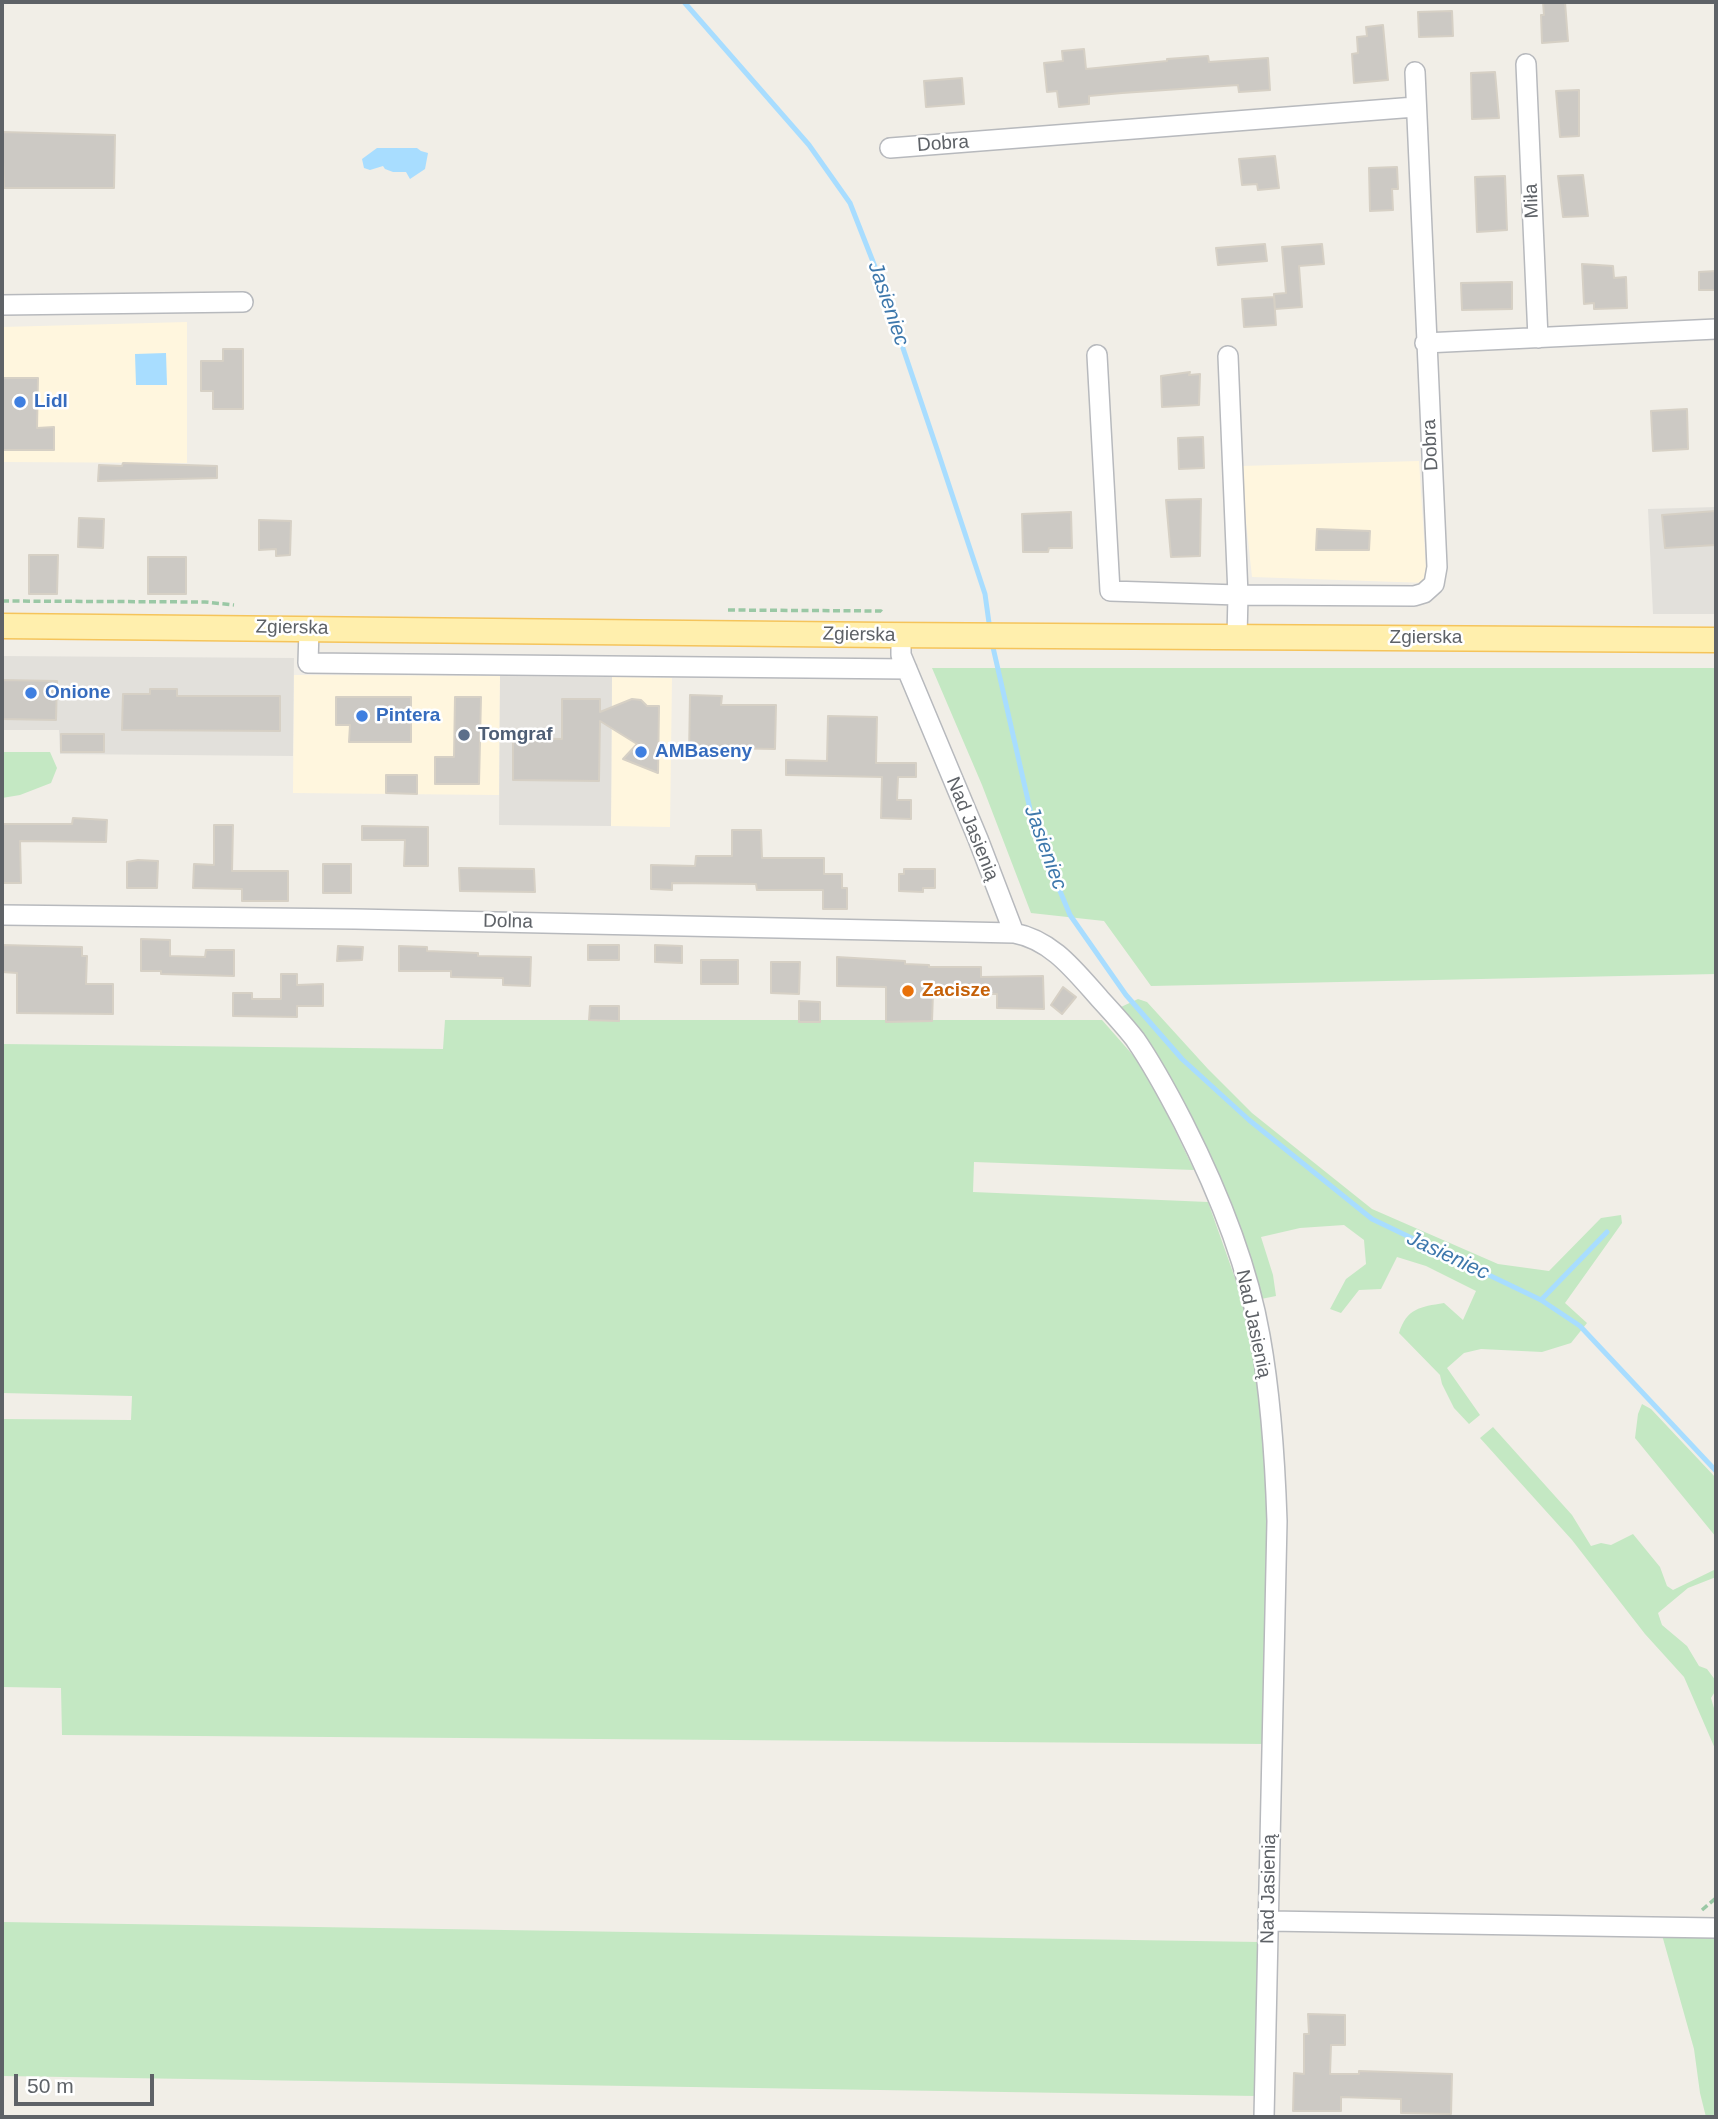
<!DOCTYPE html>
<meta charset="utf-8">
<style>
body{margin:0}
#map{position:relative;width:1718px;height:2119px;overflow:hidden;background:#f1eee7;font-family:Arial,sans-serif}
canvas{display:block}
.frame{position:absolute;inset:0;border:4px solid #5e6267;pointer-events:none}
.scale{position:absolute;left:14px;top:2074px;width:140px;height:32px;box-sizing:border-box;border:4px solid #5e6267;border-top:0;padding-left:9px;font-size:21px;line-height:24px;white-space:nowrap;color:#5e6267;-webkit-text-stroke:5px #fff;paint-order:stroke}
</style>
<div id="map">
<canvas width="1718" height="2119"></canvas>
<div class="frame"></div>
<div class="scale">50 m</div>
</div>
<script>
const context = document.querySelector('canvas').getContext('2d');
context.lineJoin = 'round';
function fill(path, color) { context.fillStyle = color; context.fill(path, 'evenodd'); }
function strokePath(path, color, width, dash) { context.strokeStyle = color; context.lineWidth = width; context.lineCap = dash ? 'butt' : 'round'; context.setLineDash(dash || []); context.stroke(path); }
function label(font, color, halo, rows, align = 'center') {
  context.font = font + ' Arial,sans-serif'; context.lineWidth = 5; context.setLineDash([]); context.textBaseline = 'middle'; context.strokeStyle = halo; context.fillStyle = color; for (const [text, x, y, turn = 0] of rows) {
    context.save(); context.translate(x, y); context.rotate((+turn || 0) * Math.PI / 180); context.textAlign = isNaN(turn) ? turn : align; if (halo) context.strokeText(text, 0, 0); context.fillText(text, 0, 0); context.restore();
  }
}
const commercial = new Path2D(`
 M187,322V463L2,462V327Z
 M1419,461L1427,583L1252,577L1240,466Z
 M294,675L500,676L499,795L293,793Z
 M612,677L672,678L670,827L611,826Z`);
const industrial = new Path2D(`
 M1716,507V614H1653L1648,509Z
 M2,656L294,658L293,756L60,754L59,730H2Z
 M500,676L612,677L611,826L499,825Z`);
const green = new Path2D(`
 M932,668H1716V974L1151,986L1104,921L1031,913L982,785Z
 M2,752H50L57,768L51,783L20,795L2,798Z
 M1138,999L1147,1002L1208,1069L1252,1113L1372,1209L1498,1264L1549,1271L1601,1218L1621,1215L1622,1223L1565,1303L1587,1323L1571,1343L1542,1352L1481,1349L1464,1353L1447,1368L1480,1415L1469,1424L1454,1408L1442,1384L1440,1375L1399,1333C1407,1308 1420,1307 1444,1303L1463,1320L1476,1291L1426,1266L1397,1257L1381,1289L1359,1290L1341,1313L1330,1309L1346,1279L1366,1264L1364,1240L1344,1225L1300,1228L1261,1237L1273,1275L1276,1296L1261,1299C1225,1205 1188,1082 1121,1007Z
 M445,1020H1102L1146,1070L1194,1170L974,1162L973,1192L1208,1202L1246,1309L1260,1406L1270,1513L1267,1744L62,1735L61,1688L2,1687V1419L131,1420L132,1396L2,1393V1044L443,1049Z
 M1642,1404L1651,1409L1716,1478V1537L1635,1438L1638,1414Z
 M1493,1427L1572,1515L1591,1546L1601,1543L1611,1545L1633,1534L1660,1567L1667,1586L1673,1590L1716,1569V1577L1688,1588L1658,1613L1662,1625L1687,1646L1699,1666L1707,1669L1716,1681V1690L1711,1698L1716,1715V1751L1684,1677L1645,1634L1572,1540L1480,1438Z
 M2,1922L1259,1942L1256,2096L2,2076Z
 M1662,1935L1716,1937V2117H1706L1700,2093L1694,2049Z`);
const water = new Path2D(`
 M377,148H417L421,151L428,153L425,169L410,179L406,172H393L385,169L383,166L370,170L364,168L362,159Z
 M166,353L167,385H136L135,354Z`);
const stream = new Path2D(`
 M684,2L809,145L850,203L879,277L938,452L985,594L990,630
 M992,643L1035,831L1070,915L1126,995L1182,1059L1249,1120L1372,1219L1541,1300L1580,1326L1716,1471
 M1541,1300L1607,1232`);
const building = new Path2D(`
 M1543,2H1565L1568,41L1542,43L1541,15H1544Z
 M1452,11L1453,36L1419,37L1418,12Z
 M1383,25L1388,80L1354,83L1352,54L1358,53L1357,37L1367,36L1366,27Z
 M1084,49L1086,69L1167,61V59L1208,56L1209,62L1268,58L1270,90L1239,92L1238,85L1122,93L1089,96V104L1059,107L1057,91L1047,92L1044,63L1063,61L1062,51Z
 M1495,72L1499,118L1472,119L1471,73Z
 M962,78L964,104L926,107L924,81Z
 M1579,90V136L1560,137L1556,91Z
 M2,132L115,135L114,188H4Z
 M1275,156L1279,188L1258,190L1257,184L1242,185L1239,159Z
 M1397,167L1398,189H1392L1393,210L1370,211L1369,168Z
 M1583,175L1588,216L1563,217L1558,176Z
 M1505,176L1507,230L1477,232L1475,177Z
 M1265,244L1267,261L1218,265L1216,248Z
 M1322,244L1324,264L1299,266L1302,307L1275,309L1274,294L1286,293L1282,247Z
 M1582,264L1613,266L1614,278L1626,277L1627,308L1594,309V303L1584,304Z
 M1716,271V290H1699V272Z
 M1512,282V309L1462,310L1461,283Z
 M1274,297L1276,325L1244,327L1242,299Z
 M223,349H243V409H213V391H201V361H223Z
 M1190,372L1189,375L1200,374L1199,405L1162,407L1161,376Z
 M2,378H38L37,428L54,427V450H2Z
 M1687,409L1688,449L1653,451L1651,411Z
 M1203,437L1204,468L1179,469L1178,438Z
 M123,463L217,466V478L98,481L99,465L122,466Z
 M1201,499L1200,556L1171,557L1166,500Z
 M1716,511V545L1665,548L1662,515Z
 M1071,512L1072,548H1049L1048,552H1023L1022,514Z
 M79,518L104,519L103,548L78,547Z
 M259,520L291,521L290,555L276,556V549L259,550Z
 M1317,529L1370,531L1369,550H1316Z
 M29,555H58L57,594H29Z
 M148,557H186V594H148Z
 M2,680L57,681L56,720L2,719Z
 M150,689H177V696H280V731L122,730L123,694H150Z
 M690,695L722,696L721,705H776L775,749L720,748V757L689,756Z
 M336,697H411V742H349L350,725H336Z
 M455,697H481L479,784H435V757H454Z
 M562,699H600V712L632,699L641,700L647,706H659L658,773L623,759L637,744L600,721L599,781L513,780V738L562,739Z
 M828,716L877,717L876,763H916V777H898L897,800H911V819L881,818L882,777L786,775V760L827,761Z
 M61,734H104V752H61Z
 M386,775H417V794L386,793Z
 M73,818L107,820L106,842L20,841L21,883H2V824H72Z
 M214,825H233L232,871H288V901H242V889L193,888L194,864L214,865Z
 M362,826L428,827V866H404L405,840H362Z
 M732,830H761L762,858H824V874H842V888H847V909H823V890H757L756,884L672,883V890L651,889V865L695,866L696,856H732Z
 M138,860L158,861L157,888H127V862Z
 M323,864H351V893H323Z
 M459,868L534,869L535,892L460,891Z
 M904,869H935V888H923V892L899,891V874H904Z
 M141,939L170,940V956L205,957L206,950H234V976L161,974V971H141Z
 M2,945L82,947V956H87L86,984H113V1014L17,1013V973L2,972Z
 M588,945H619V960H588Z
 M655,945L682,946V963L655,962Z
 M338,946L363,947L362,960L337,961Z
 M399,946L427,947V951L478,953V956L531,957L530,986L503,985V978L451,977V971H399Z
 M837,957L905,961V964L929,965V967H981V977L1043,976L1044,1009L997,1008V994L933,993L932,1021L886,1022V987L837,986Z
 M701,960H738V984H701Z
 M771,962H800L799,994L771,993Z
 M281,974H297V985L323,984V1006H297V1017L233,1016V993H252V999H281Z
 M1063,987L1076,997L1062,1014L1051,1005Z
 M799,1001L820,1002V1022H799Z
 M590,1006H619V1021L589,1020Z
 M1308,2014L1345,2015V2045H1331L1330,2074H1359V2071L1452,2074L1451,2114L1401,2113V2099L1341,2097V2111H1293L1294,2073L1304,2074V2034H1309Z`);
const path = new Path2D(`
 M2,601L205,602L234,605
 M728,610L881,611L884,614
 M1702,1910L1716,1898`);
const minor = new Path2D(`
 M1526,64L1538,338
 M890,148L1415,107
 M2,305L243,302
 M1425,343L1716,329
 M1097,355L1110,591L1238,595L1237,637
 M1228,356L1238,595L1414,596L1424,593L1434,584L1437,567L1415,72
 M309,629L308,663L907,669
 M901,635V655L978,839L1014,933C1052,940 1075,971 1100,999C1112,1012 1124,1025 1135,1039C1153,1065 1168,1093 1183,1122C1217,1189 1247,1261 1260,1336C1271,1397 1275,1459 1277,1521L1264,2117
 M2,915L355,919L1014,933
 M1268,1921L1716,1928`);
const major = new Path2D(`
 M2,626L885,635L1716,640`);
const markers = [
 [20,402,7,"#3f7fe0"],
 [31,693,7,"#3f7fe0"],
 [362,716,7,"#3f7fe0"],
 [464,735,7,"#5c6f8a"],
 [641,752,7,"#3f7fe0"],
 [908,991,7,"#e8710a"]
];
const streetNames = [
 ["Dobra",943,144,-4],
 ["Miła",1532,201,-92],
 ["Dobra",1431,445,-93],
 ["Zgierska",292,628,1],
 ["Zgierska",859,635,1],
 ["Zgierska",1426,638],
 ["Nad Jasienią",972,829,68],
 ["Dolna",508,922,1],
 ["Nad Jasienią",1253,1324,78],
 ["Nad Jasienią",1269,1889,-89]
];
const shopNames = [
 ["Lidl",34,402],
 ["Onione",45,693],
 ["Pintera",376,716],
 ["AMBaseny",655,752]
];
const serviceNames = [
 ["Tomgraf",478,735]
];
const foodNames = [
 ["Zacisze",922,991]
];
const waterNames = [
 ["Jasieniec",888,304,71],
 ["Jasieniec",1045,848,70],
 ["Jasieniec",1448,1256,25]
];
fill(commercial, '#fff6de');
fill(industrial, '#e2e0db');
fill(green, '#c4e8c3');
fill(water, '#a8ddff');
strokePath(stream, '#a8ddff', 5);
fill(building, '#ccc9c4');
strokePath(building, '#d6d0c5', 2);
strokePath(minor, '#b7b9bd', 22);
strokePath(major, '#f5c45b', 27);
strokePath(path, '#9ac8a5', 3.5, [7, 3.5]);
strokePath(minor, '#fff', 19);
strokePath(major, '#ffefad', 24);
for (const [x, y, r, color] of markers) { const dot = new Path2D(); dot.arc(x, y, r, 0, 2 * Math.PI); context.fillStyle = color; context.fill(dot); strokePath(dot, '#fff', 2.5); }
label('19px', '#5e6267', '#fff', streetNames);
label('bold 19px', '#366cbe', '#fff', shopNames, 'left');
label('bold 19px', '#4e5e75', '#fff', serviceNames, 'left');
label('bold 19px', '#c56008', '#fff', foodNames, 'left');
label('italic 21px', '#3e78ac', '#fff', waterNames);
</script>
